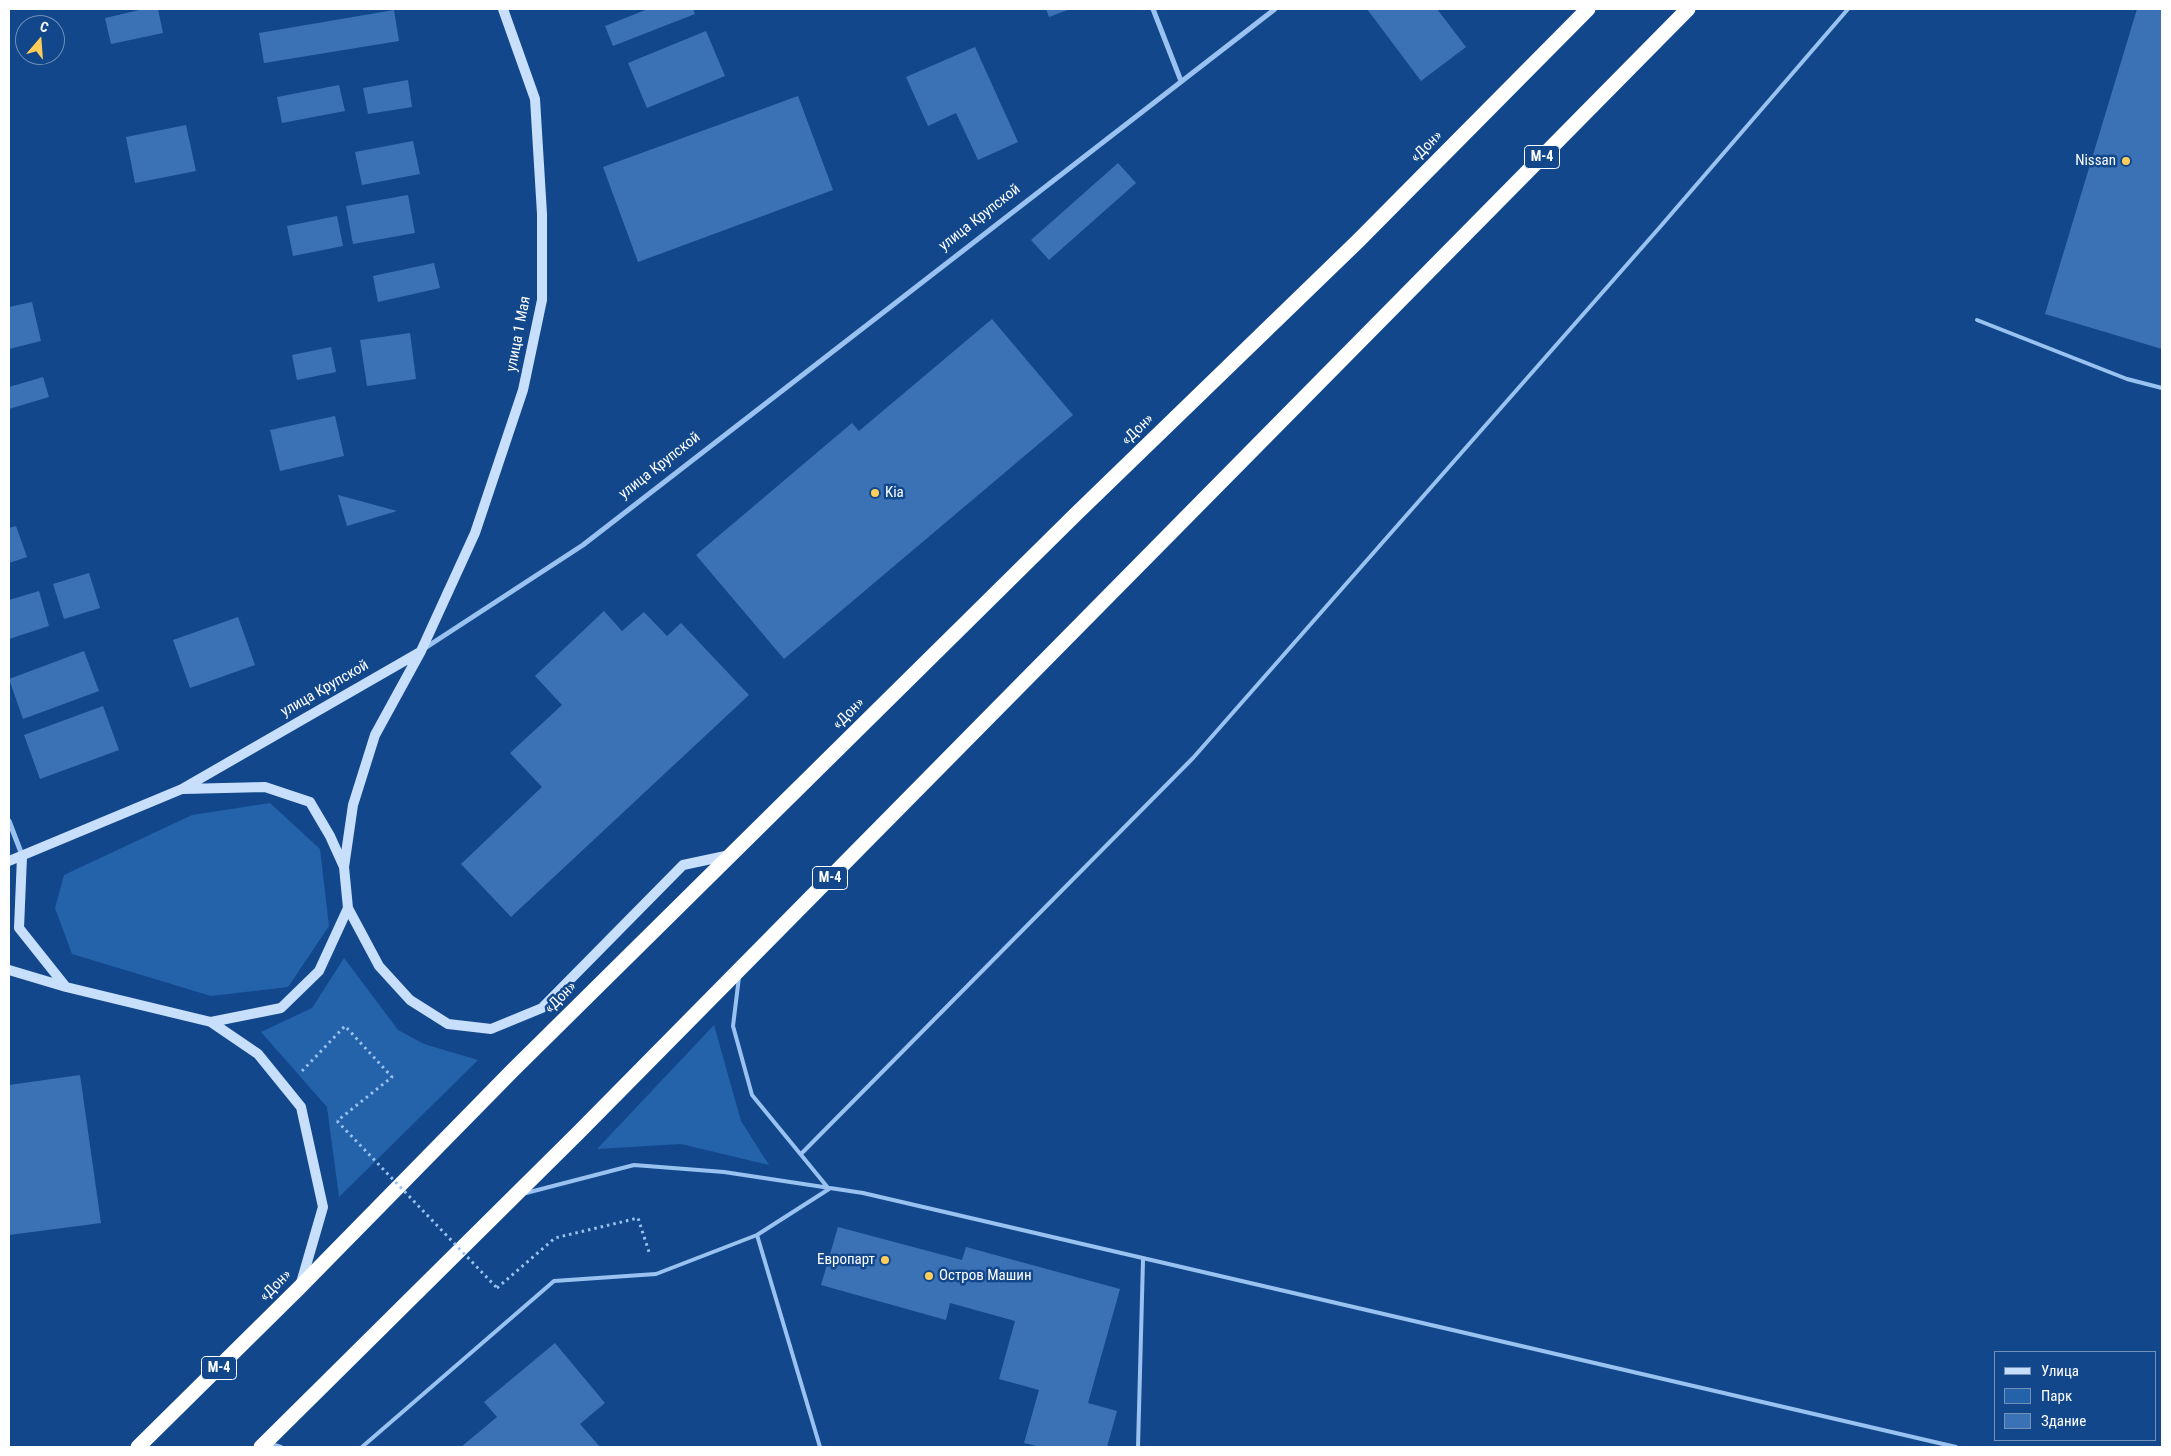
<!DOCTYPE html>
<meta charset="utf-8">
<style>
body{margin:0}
#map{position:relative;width:2171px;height:1456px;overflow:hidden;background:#12488b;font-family:"Roboto Condensed",sans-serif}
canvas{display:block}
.frame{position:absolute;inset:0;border:10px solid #fff;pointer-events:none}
.legend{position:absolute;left:1994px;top:1351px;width:162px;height:90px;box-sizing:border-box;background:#12488b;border:1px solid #7191b9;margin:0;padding:6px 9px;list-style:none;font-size:15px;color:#fff}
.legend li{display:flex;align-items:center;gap:10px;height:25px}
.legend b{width:25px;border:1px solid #7191b9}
.north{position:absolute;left:15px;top:15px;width:50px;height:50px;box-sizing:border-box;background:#12488b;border:1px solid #7191b9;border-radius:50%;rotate:18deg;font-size:14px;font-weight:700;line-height:20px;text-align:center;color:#fff}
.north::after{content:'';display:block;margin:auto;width:18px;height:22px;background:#ffcd59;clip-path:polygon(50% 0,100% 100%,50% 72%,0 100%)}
</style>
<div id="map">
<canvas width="2171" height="1456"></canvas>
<div class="frame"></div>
<ul class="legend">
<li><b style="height:6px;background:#c8dffc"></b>Улица</li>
<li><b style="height:14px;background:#2462aa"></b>Парк</li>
<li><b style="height:14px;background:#3b72b5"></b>Здание</li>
</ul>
<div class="north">С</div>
</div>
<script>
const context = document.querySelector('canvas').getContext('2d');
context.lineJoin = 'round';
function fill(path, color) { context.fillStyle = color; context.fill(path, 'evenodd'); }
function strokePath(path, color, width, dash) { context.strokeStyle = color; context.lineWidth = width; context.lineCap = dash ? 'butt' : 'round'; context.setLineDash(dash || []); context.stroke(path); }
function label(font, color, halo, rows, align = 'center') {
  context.font = font + ' "Roboto Condensed",sans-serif'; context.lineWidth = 5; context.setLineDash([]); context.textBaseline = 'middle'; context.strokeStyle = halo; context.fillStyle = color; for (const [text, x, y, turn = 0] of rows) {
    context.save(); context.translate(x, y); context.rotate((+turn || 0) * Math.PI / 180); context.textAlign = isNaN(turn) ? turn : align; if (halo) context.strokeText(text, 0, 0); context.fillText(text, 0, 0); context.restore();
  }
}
const green = new Path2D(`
 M270,803L320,849L329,926L288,987L211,996L72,954L55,908L64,875L192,815Z
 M344,958L398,1030L424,1044L478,1060L339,1197L327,1107L261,1032L312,1008Z
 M714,1025L741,1121L769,1165L681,1144L597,1149Z`);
const building = new Path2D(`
 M144,9H158L163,33L111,44L105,18Z
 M648,9H693L695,14L613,46L605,26Z
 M1046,9H1070L1049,17Z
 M1367,9H1437L1466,47L1421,81Z
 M2137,9H2162V349L2045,314Z
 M394,10L399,41L264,63L259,33Z
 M706,31L725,76L647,108L628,63Z
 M975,47L1018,142L978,160L956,113L928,126L906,77Z
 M408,80L412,107L368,114L363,88Z
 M339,85L345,111L282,123L277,97Z
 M798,96L833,190L638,262L603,167Z
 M186,125L196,171L135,183L126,137Z
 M413,141L420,174L362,185L355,152Z
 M1118,163L1136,183L1049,260L1031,240Z
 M408,195L415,233L353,244L346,206Z
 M337,216L343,246L293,256L287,226Z
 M434,263L440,288L378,302L373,276Z
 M32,302L41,341L9,349V307Z
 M992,319L1073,415L784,659L696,555L852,423L859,431Z
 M410,333L416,379L367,386L360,340Z
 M331,347L336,372L297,380L292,355Z
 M43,377L49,397L9,409V387Z
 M335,416L344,456L280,471L270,430Z
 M338,495L397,511L347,526Z
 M16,526L27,557L9,563V528Z
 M89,573L100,608L64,619L53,584Z
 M39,591L49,626L9,639V600Z
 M604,611L622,631L644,612L667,636L681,623L749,695L511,917L461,864L542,787L510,753L562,705L535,676Z
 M238,617L255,665L190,688L173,640Z
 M84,651L99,691L23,719L9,679Z
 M103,706L119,750L40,779L24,735Z
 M80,1075L101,1223L9,1235V1085Z
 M838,1227L962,1260L966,1247L1120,1289L1088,1403L1117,1411L1107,1447H1041L1024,1443L1039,1390L999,1379L1015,1321L950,1303L946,1320L821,1285Z
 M555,1343L605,1403L580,1424L600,1447H461L497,1417L484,1402Z`);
const path = new Path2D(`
 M302,1071L345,1026L392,1077L337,1121
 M497,1288L555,1238L638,1218L650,1255`);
const lane = new Path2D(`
 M1977,320L2127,379L2162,388
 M739,977L733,1026L752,1095L829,1189
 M801,1154L1193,758L1660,227L1848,9
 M526,1193L634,1165L724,1172L863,1193L1956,1447
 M757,1235L820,1447
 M271,1444L281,1447
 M362,1447L554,1281L656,1274L757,1235L829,1189
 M1138,1447L1143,1260`);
const street = new Path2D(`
 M1153,9L1181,81
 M425,648L583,545L1275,9
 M9,821L22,855`);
const secondary = new Path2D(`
 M503,9L535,99L542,214V300L523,390L475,533L421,651L375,735L353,805L344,867L348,908L379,966L410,1000L448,1024L491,1029L542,1008L683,865L730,855
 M183,789L265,787L310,802L330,836L344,867
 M22,857L19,928L66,987
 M9,861L182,789L420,652
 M9,970L66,987L211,1022L258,1054L301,1107L323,1207L301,1283
 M211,1022L281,1008L319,971L348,908`);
const highway = new Path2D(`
 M138,1447L299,1288L513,1070L1076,514L1358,241L1588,9
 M261,1447L578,1133L1688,9`);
const pathBridge = new Path2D(`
 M337,1121L497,1288`);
const markers = [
 [2126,161,5,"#ffcd59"],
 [875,493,5,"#ffcd59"],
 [885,1260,5,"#ffcd59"],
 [929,1276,5,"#ffcd59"]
];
const shields = [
 [1542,157,35],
 [830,878,35],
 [219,1368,35]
];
const shieldNames = [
 ["М-4",1542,157],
 ["М-4",830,878],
 ["М-4",219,1368]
];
const streetNames = [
 ["«Дон»",1427,147,-45],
 ["улица Крупской",980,218,-38],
 ["улица 1 Мая",519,334,-79],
 ["«Дон»",1138,430,-44],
 ["улица Крупской",660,466,-38],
 ["улица Крупской",325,689,-30],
 ["«Дон»",849,714,-45],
 ["«Дон»",561,998,-45],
 ["«Дон»",276,1286,-45]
];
const poiNames = [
 ["Nissan",2116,161],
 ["Kia",885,493,"left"],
 ["Европарт",875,1260],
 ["Остров Машин",939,1276,"left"]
];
fill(green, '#2462aa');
fill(building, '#3b72b5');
strokePath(path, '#99c2f1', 3, [2.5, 4]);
strokePath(lane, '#99c2f1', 4);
strokePath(street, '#99c2f1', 5);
strokePath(secondary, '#c8dffc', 10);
strokePath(highway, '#fff', 15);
strokePath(pathBridge, '#99c2f1', 3, [2.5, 4]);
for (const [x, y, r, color] of markers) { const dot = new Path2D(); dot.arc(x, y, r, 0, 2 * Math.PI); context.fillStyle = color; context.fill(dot); strokePath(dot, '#12488b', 2); }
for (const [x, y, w] of shields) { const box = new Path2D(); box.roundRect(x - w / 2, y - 11.5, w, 23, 4); context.fillStyle = '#12488b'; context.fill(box); strokePath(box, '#fff', 1); }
label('bold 14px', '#fff', null, shieldNames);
label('15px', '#fff', '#12488b', streetNames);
label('15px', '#fff', '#12488b', poiNames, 'right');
</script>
